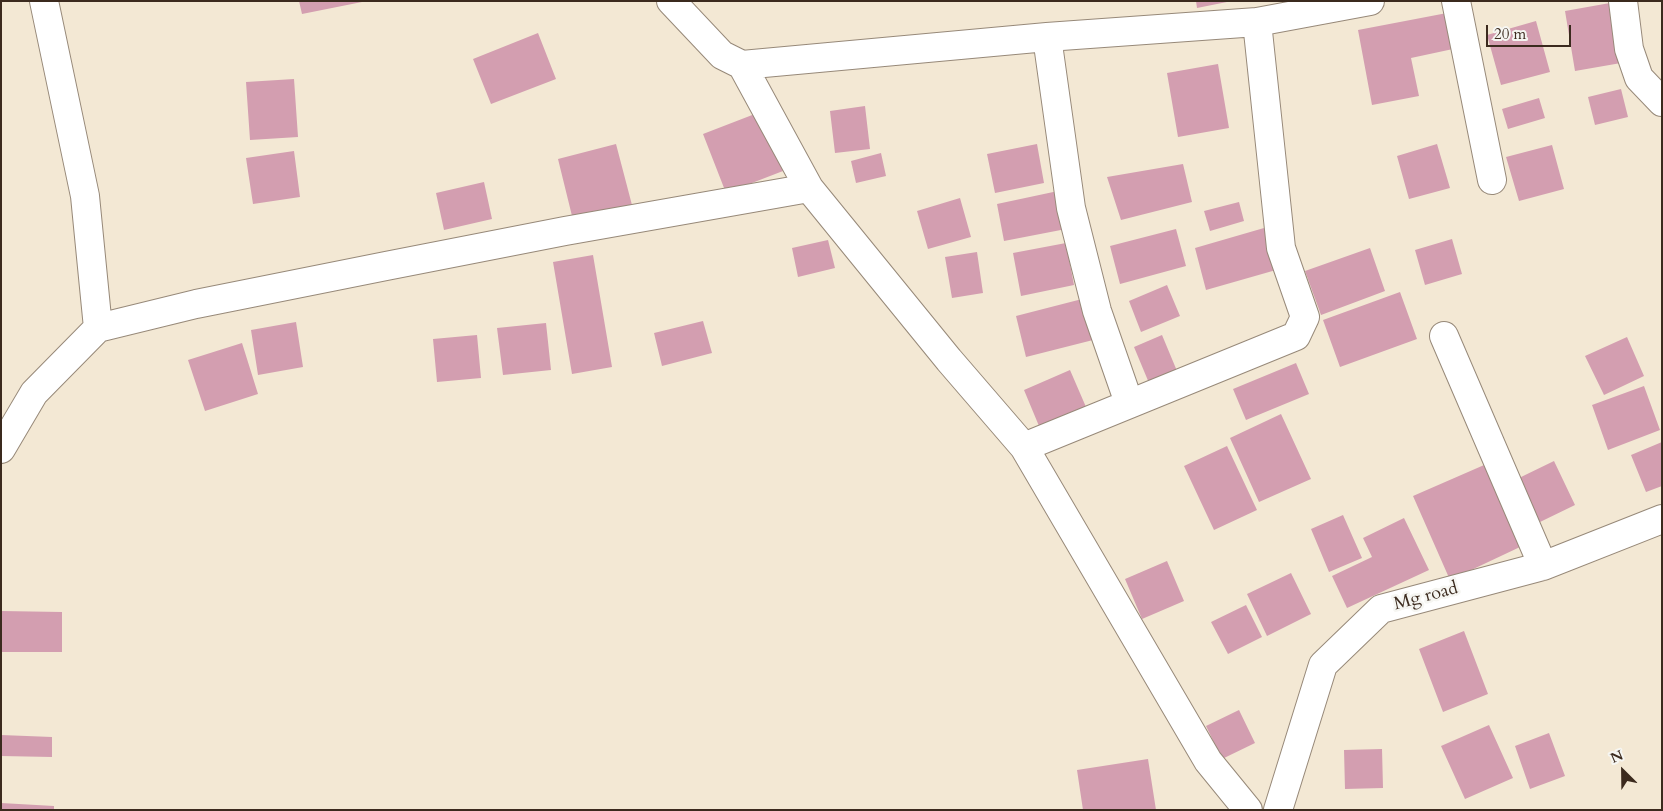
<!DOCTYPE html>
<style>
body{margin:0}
#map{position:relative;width:1663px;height:811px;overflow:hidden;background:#f3e8d4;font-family:Cardo,serif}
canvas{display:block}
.frame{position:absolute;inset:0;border:2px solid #3b2a1e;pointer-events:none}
.north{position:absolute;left:1598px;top:746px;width:50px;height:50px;-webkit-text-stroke:4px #f6f6f2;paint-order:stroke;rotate:337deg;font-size:14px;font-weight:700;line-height:20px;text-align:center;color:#3b2a1e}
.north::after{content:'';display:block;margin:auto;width:18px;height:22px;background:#3b2a1e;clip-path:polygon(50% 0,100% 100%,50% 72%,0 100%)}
.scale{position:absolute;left:1486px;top:25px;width:85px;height:22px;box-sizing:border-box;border:2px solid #3b2a1e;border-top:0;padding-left:6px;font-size:15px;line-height:18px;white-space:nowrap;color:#3b2a1e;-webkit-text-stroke:4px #f6f6f2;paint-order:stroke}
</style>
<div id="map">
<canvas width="1663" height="811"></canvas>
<div class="frame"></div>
<div class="north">N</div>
<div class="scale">20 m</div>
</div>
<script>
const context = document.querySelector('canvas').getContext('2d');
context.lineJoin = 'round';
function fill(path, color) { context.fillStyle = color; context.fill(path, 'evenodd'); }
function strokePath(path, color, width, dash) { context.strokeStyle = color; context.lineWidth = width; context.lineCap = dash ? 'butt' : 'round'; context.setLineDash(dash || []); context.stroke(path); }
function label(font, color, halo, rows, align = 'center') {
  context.font = font + ' Cardo,serif'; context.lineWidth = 5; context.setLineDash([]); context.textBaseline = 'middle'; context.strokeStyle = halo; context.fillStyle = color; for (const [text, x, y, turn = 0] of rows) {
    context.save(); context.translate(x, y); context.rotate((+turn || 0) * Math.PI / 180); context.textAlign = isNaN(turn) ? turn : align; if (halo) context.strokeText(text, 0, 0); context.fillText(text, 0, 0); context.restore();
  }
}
const building = new Path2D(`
 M299,1H362V2L302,14Z
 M1196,1H1226L1227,2L1197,8Z
 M1610,3L1621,63L1575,71L1565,11Z
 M1447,13L1453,49L1411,58L1419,96L1372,105L1358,30Z
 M1536,21L1550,72L1501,85L1487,35Z
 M538,33L556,79L491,104L473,59Z
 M1218,64L1229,128L1178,137L1167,73Z
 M294,79L298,137L250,140L246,82Z
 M1621,89L1628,117L1595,125L1588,97Z
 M1539,98L1545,118L1508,129L1502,109Z
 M865,106L870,149L835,153L830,111Z
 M760,112L783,171L726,193L703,134Z
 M616,144L632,205L573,220L558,159Z
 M1037,144L1044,183L995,193L987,154Z
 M1437,144L1450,188L1409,199L1397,156Z
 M1552,145L1564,189L1519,201L1506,157Z
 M294,151L300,197L253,204L246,158Z
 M881,153L886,176L856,183L851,161Z
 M1183,164L1192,202L1121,220L1107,177Z
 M484,182L492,219L444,230L436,193Z
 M1058,191L1066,229L1004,241L997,204Z
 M960,198L971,237L928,249L917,211Z
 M1239,202L1244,221L1210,231L1204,211Z
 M1264,228L1276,270L1206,290L1195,248Z
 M1176,229L1186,266L1120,284L1110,246Z
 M1452,239L1462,274L1425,285L1415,250Z
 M828,240L835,268L798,277L792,248Z
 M1066,243L1074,285L1021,296L1013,253Z
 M1370,248L1385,291L1321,315L1305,271Z
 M977,252L983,293L952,298L945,257Z
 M593,255L612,367L572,374L553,262Z
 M1167,285L1180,316L1141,332L1129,301Z
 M1400,292L1417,339L1340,367L1323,320Z
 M1086,298L1097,339L1026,357L1016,316Z
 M703,321L712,353L662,366L654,333Z
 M296,322L303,367L258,375L251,330Z
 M546,323L551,370L503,375L497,328Z
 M477,335L481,378L437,382L433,339Z
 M1162,335L1177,371L1149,383L1134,347Z
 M1627,337L1644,376L1604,395L1585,356Z
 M242,343L258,394L205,411L188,360Z
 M1296,363L1309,394L1246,420L1233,389Z
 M1070,370L1086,407L1039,426L1024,390Z
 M1644,386L1660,430L1608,450L1592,405Z
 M1281,414L1311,479L1259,502L1230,438Z
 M1662,442V486L1646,492L1631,455Z
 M1227,446L1257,510L1214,530L1184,466Z
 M1554,461L1575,505L1540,522L1519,478Z
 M1491,462L1520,547L1450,580L1413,496Z
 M1343,515L1362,558L1329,572L1311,529Z
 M1404,518L1429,570L1347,608L1332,576L1372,557L1363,538Z
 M1167,561L1184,601L1142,619L1125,579Z
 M1291,573L1311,614L1267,636L1247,594Z
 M1246,605L1262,637L1228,654L1211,622Z
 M1,611L62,612V652H1Z
 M1464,631L1488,694L1443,712L1419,649Z
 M1239,710L1255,743L1222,759L1206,726Z
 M1489,725L1513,778L1465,799L1441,746Z
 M1549,733L1565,776L1530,789L1515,746Z
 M1,735L52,737V757L1,756Z
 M1382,749L1383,788L1345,789L1344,750Z
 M1148,759L1156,810H1083L1077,770Z
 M1,803L54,806V810H1Z`);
const minor = new Path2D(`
 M44,1L85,196L98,328
 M671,1L722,55L742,65L809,188L949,360L1024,447L1208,761L1248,810
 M1456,1L1492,180
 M1623,1L1629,49L1639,78L1662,102
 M1047,37L1071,208L1097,311L1129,403
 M742,65L1047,37L1257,22L1370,1
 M1444,336L1543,566
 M1024,447L1296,336L1305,317L1281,248L1257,22
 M1,449L34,393L98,328L196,304L386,266L565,231L809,188
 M1278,810L1323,665L1381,609L1543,566L1662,519`);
const streetNames = [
 ["Mg road",1426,597,-15]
];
fill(building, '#d39eb0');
strokePath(minor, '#978979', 30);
strokePath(minor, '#fff', 28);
label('18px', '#3b2a1e', '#f6f6f2', streetNames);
</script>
